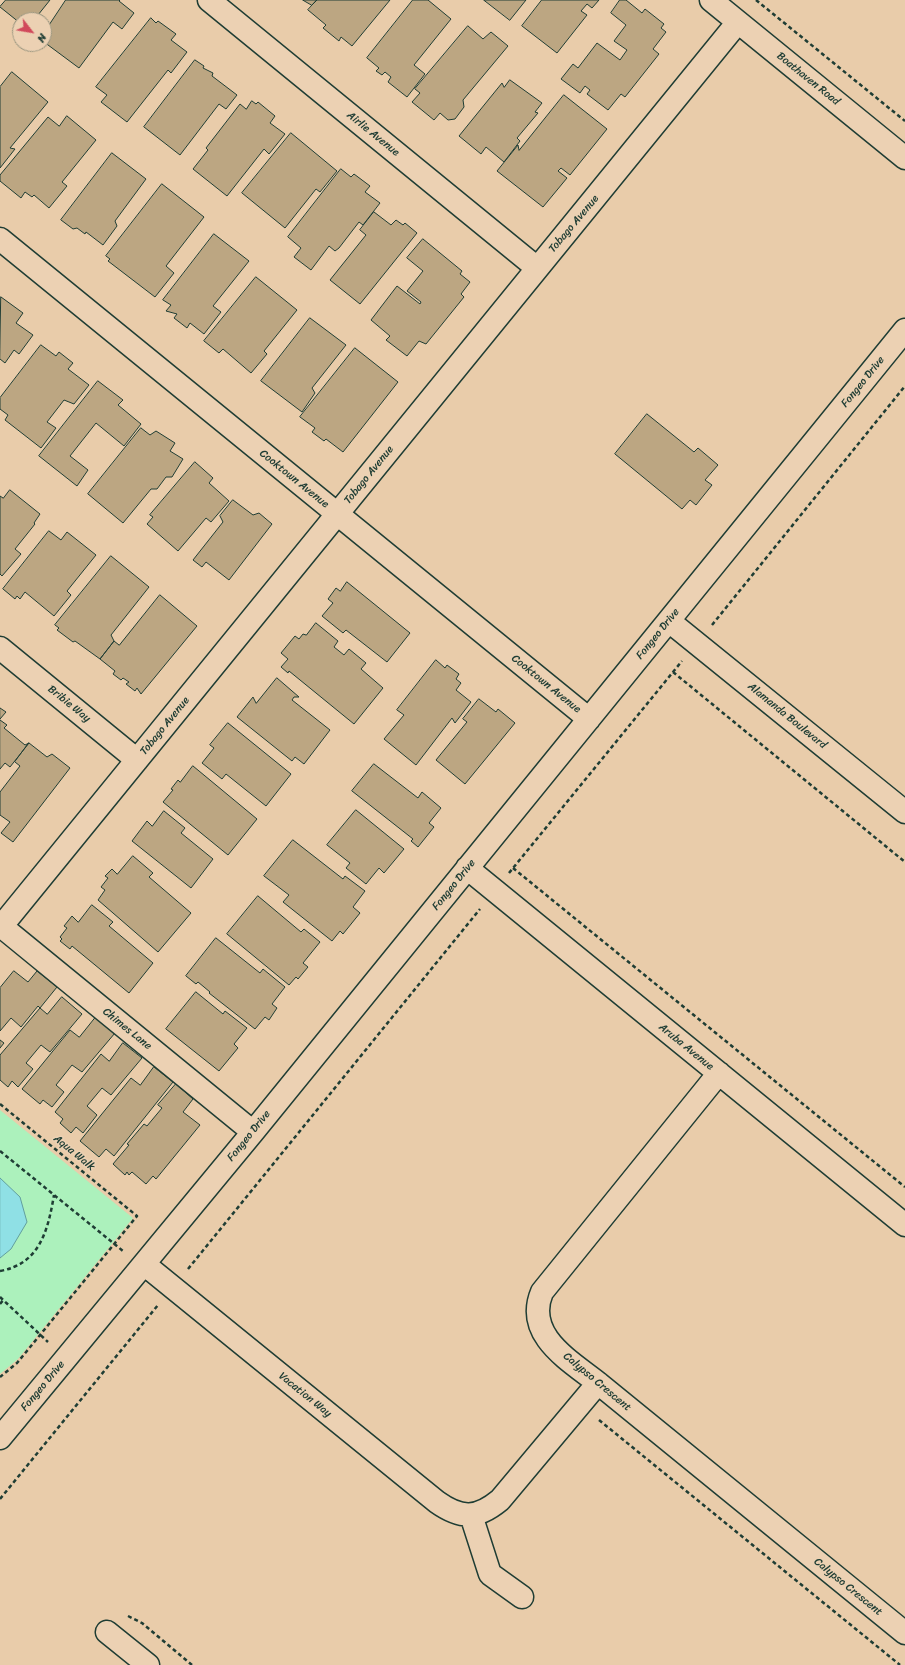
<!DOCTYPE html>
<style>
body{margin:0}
#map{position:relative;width:905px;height:1665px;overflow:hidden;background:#e9ccaa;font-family:Sriracha,sans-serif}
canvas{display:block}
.north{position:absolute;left:12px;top:12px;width:40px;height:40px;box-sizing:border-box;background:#ecd1b3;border:1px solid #9a9680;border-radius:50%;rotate:121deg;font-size:11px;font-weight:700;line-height:16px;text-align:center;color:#1f3d34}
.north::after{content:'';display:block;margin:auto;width:14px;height:18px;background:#d1495b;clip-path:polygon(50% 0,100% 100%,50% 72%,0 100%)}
</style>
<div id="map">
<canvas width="905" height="1665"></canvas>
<div class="north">N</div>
</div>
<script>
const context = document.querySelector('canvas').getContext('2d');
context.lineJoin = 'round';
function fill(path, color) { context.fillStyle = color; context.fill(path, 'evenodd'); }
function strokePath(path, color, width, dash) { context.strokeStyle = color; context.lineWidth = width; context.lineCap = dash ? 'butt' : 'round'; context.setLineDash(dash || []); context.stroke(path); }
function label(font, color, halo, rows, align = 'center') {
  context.font = font + ' Sriracha,sans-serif'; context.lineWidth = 3; context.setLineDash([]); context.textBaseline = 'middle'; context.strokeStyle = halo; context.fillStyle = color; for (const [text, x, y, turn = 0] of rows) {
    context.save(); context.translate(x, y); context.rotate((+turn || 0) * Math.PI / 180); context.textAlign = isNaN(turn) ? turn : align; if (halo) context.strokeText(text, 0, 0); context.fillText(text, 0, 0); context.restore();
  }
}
const green = new Path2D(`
 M0,1110L133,1218L18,1359L0,1374Z`);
const water = new Path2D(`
 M0,1178L20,1197L27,1222L11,1249L0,1258Z`);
const building = new Path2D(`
 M6,0H50L34,20H20V23L0,7Z
 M66,0H120L119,1L134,13L122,29L113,22L79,68L44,42V33Z
 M303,0H317L312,5Z
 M317,0H390L352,46L341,37L339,41L323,28L326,25L308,10Z
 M413,0H428L451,19L414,65L425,74L407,97L388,82L391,77L385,72L382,75L376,71L379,68L367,58Z
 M484,0H526L510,20Z
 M542,0H599L592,8L587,4L581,11L587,15L557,53L522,26Z
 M620,0H626L642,13L645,9L664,24L661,28L666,32L653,49L659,54L625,97L621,94L608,110L587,94L590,90L585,86L580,93L561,79L573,64L578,68L597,43L620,60L627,50L614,41L626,25L611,13Z
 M151,18L156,23L158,21L176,34L171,40L187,52L171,73L168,70L127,122L101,102L107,95L96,87Z
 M468,26L483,39L491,32L508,46L463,100L464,107L455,119L448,120L440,113L434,120L412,102L420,93L415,89Z
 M195,60L204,66L203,68L213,73L212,76L237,95L226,109L219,104L180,155L144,127Z
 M12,72L48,102L10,148L15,149L0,168V87Z
 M510,80L542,103L535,112L538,113L517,138L520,141L504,162L486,147L481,154L459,136L502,83L504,87Z
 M564,95L607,129L570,175L561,168L558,171L567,178L543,207L497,171L518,145L519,150Z
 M252,101L256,104L258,102L275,116L270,123L285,134L269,154L264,149L227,196L193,169L208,150L206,148L240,104L246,109Z
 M67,116L96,140L62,182L67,186L49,208L34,195L32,197L25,192L21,198L0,181V175L48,117L59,126Z
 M291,133L337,171L320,192L316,189L285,228L242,193Z
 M112,153L146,179L115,221L117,226L103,245L86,232L85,234L77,228L73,229L61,220Z
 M341,169L351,177L354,174L370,186L365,192L380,203L363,225L359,222L339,248L335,251L329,246L311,270L294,257L301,248L288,237Z
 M162,184L204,217L166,266L174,273L155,297L108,261L110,259L106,256Z
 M374,212L391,225L396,220L403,225L405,223L417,233L360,304L330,280L366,235L360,230Z
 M214,234L249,261L213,306L221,312L204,334L190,323L187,328L174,318L177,314L166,311L171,305L163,300Z
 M423,239L462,271L460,274L470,282L461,294L464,297L426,344L419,341L407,356L386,340L390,336L371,320L397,286L420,304L421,302L407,291L423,271L407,258Z
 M256,277L297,310L264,351L267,354L251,373L223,349L219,353L204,341Z
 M1,297L23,313L16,323L33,335L19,354L14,350L5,363L0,359Z
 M310,318L346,345L312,388L315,393L302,412L261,381Z
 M41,345L56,356L59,352L73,363L68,369L89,385L74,404L64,400L47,422L56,428L41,448L5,420L8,415L0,409V398Z
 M355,348L398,382L343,452L326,439L324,441L312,432L315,428L300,417Z
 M98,381L123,400L118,405L141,424L124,446L96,423L70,456L88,470L77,486L39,456Z
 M647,414L694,452L698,448L718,465L705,480L712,485L696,505L690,500L682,509L615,454Z
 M141,428L150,435L156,431L175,443L170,451L183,459L172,477H166L157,489H151L123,523L88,494Z
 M195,462L213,478L209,483L229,501L211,522L206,518L178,551L147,524L153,517L150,515Z
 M10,490L40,514L34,523L35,524L15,549L21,554L2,576L0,574V496L3,498Z
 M233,500L253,515L259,513L272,524L229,580L206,562L202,567L193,560L223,522L220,516Z
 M49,531L61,540L67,532L96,555L67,591L71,595L54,616L25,592L20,599L17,596L15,599L3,589Z
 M111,556L149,587L111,635L114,641L100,659L75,641L73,642L57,630L59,628L55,625Z
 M347,582L410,633L387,662L346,630L343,633L322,616L333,603L328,599L336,588L340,591Z
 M160,595L197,626L141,694L137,688L135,691L126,684L129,682L123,678L121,680L113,674L115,671L100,659L114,641L119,645Z
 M316,623L338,641L334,647L344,655L349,649L366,663L361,669L383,688L354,724L289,671L288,673L281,667L288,659L281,653L295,636L299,639L303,634L306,635Z
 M436,660L445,668L447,665L459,674L456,679L461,683L456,690L471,702L455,723L452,718L416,765L384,739L404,715L397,710Z
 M277,678L299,697H294L292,700L330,730L304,764L295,757L292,761L237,717L253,697L256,703Z
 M479,699L496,712L498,709L515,723L465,784L436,760L467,722L463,719Z
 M0,708L6,712L0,719Z
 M0,720L7,725L4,728L25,745L29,743L10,767L5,763L0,769Z
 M228,723L291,774L266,806L226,774L222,779L202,763L214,748L210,745Z
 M29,743L47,757L52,754L70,768L13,842L1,833L10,822L0,815V792L20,766L15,762Z
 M374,764L418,798L422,792L441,808L429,823L434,827L418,847L411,841L413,839L352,791Z
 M193,766L257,819L228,855L163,802L173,790L171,789L178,780L180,782Z
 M356,810L404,849L384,873L379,868L366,884L346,868L350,863L327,845Z
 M164,811L185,828L181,833L213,859L191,888L132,841L147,821L152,826Z
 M293,840L343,879L345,876L365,891L353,907L360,913L343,934L340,931L332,941L283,902L289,895L264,876Z
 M133,856L153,873L149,877L191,913L158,952L98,900L105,890L101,887L108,878L105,876L112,869L117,874Z
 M258,896L301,932L304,929L320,942L303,963L308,967L298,979L296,977L289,985L227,934Z
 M92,905L113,922L109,926L153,963L129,993L72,946L70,949L60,941L62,939L60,937L67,928L64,926L72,916L78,922Z
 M216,938L260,973L263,969L285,987L272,1004L277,1008L269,1020L265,1017L255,1029L209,993L210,992L198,982L196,984L186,976Z
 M14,971L28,982L37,971L57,987L40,1008L38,1006L21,1027L11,1018L0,1031V988Z
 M196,992L223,1014L225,1011L247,1028L234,1044L238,1048L219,1071L166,1029Z
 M62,997L82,1014L50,1052L41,1045L26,1063L33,1069L18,1087L12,1081L8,1087L0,1080V1055L40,1008L47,1014Z
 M96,1017L115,1033L82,1072L72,1065L56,1085L64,1092L52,1107L43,1100L40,1104L22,1089L70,1030L79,1037Z
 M0,1040L4,1043L0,1048Z
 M123,1043L142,1058L111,1095L102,1088L87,1106L97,1115L83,1133L76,1127L71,1133L60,1123L63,1119L55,1112L101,1054L109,1061Z
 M154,1067L173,1082L114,1156L106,1149L99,1157L80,1141L131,1078L140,1085Z
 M176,1084L193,1099L183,1112L200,1125L156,1179L153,1176L146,1184L132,1172L129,1175L127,1172L125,1175L113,1164L129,1145L127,1144L144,1124L147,1126L162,1108L158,1105Z`);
const path = new Path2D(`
 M756,0L905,121
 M712,625L905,386
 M673,672L905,862
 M513,868L905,1187
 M509,873L682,661
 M0,1104L137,1216L40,1335L17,1363L0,1377
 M0,1151L123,1251
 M188,1269L480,909
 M0,1271C40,1264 48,1230 54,1195
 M0,1297L48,1342
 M0,1304L4,1299
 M599,1420L900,1665
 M0,1499L158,1305
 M128,1616L142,1623L192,1665`);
const minor = new Path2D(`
 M209,0L537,268
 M711,0L905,158
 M0,239L589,719
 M669,621L905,812
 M0,648L137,760
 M467,868L905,1225
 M1,926L253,1132
 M0,928L738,22
 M719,1073L542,1292C524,1335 569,1360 598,1383L905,1633
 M144,1264L437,1502C461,1519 477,1519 500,1500L598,1383
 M0,1438L253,1132L905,330
 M471,1515L490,1574L522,1597
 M107,1632L148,1665`);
const streetNames = [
 ["Boathaven Road",808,79,39],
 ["Airlie Avenue",373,134,39],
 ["Tobago Avenue",574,224,-50],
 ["Fongeo Drive",863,382,-51],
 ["Tobago Avenue",369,475,-51],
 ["Cooktown Avenue",294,479,39],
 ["Fongeo Drive",658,634,-51],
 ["Cooktown Avenue",546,684,39],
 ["Bribie Way",69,704,39],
 ["Alamanda Boulevard",787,716,39],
 ["Tobago Avenue",165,726,-51],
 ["Fongeo Drive",454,885,-51],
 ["Chimes Lane",127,1029,39],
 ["Aruba Avenue",686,1047,39],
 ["Fongeo Drive",249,1136,-51],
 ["Aqua Walk",74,1153,39],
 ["Calypso Crescent",597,1382,40],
 ["Fongeo Drive",43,1386,-50],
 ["Vacation Way",305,1395,39],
 ["Calypso Crescent",848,1587,39]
];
fill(green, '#acf1bc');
fill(water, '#8fe0e5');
strokePath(water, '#629f9e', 1);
fill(building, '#bca682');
strokePath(building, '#1f3d34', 1);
strokePath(minor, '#1f3d34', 25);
strokePath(path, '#1f3d34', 2.5, [4, 3]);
strokePath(minor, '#ecd1b3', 22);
label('11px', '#1f3d34', '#ecd1b3', streetNames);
</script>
